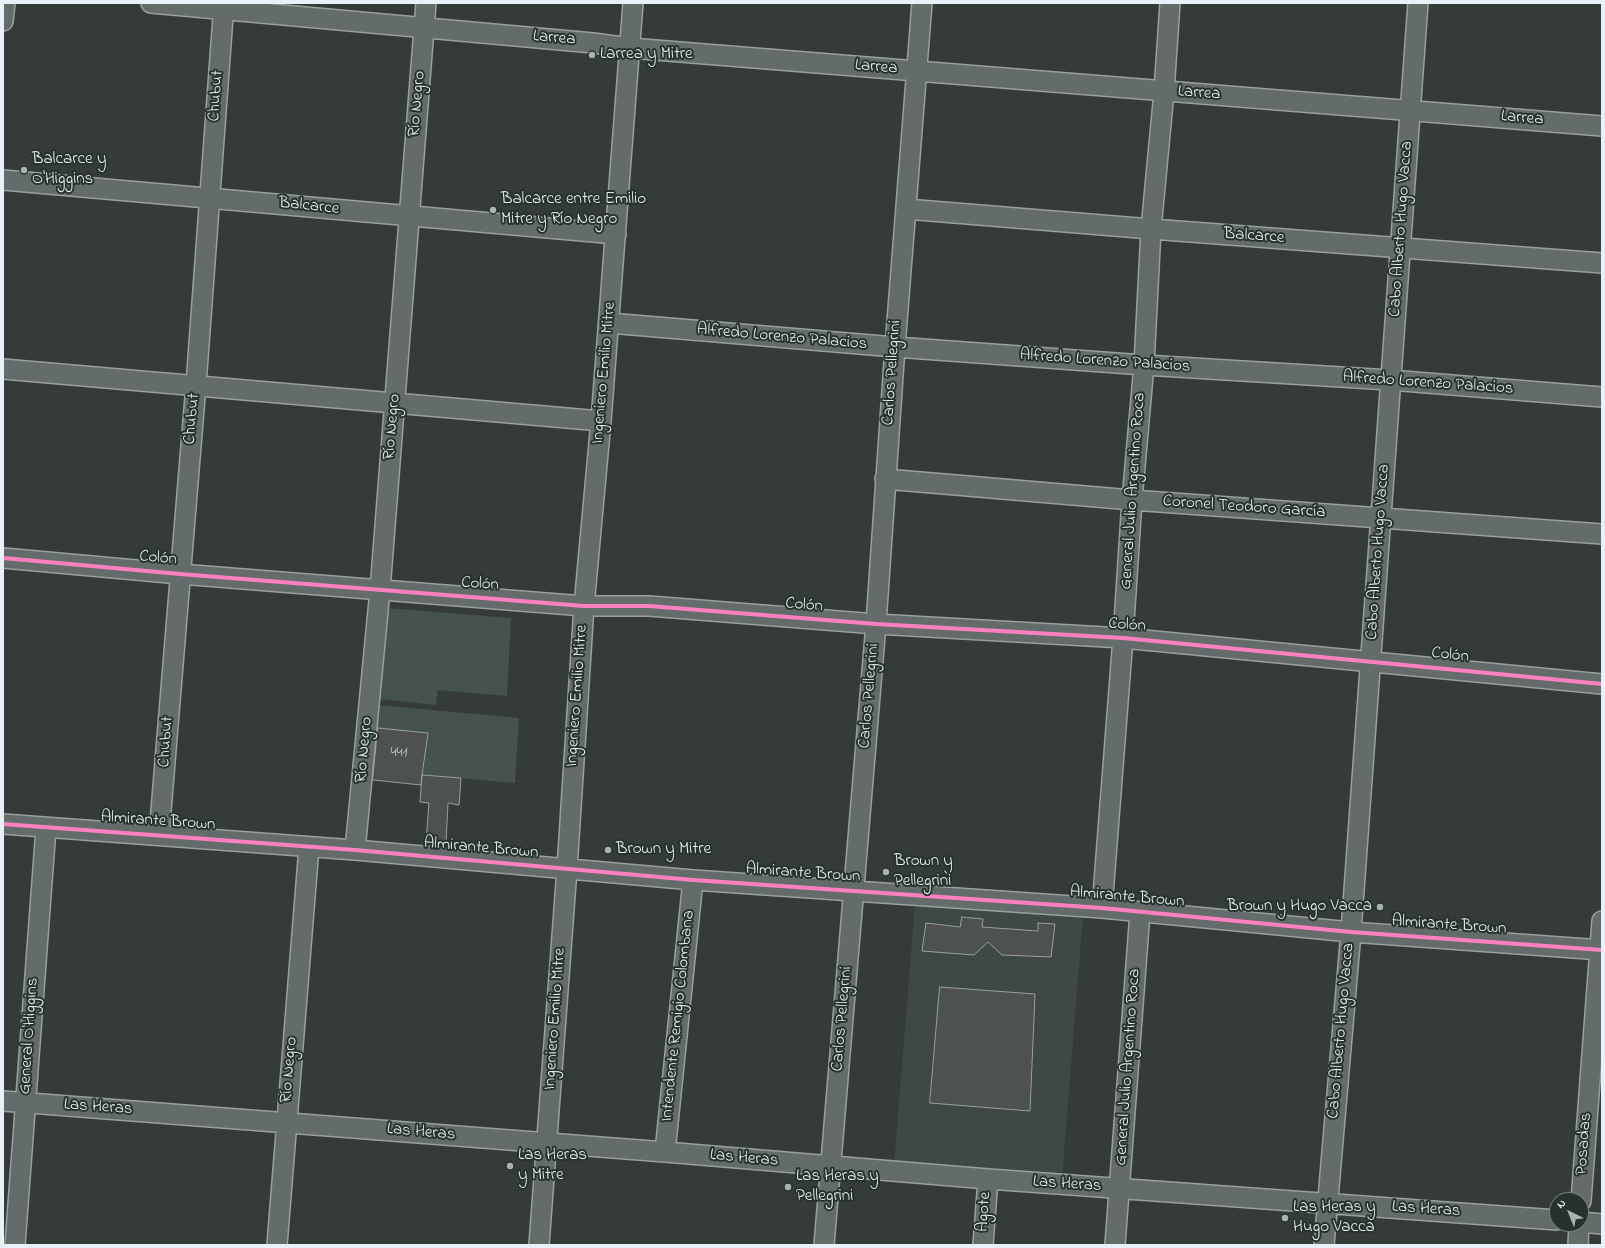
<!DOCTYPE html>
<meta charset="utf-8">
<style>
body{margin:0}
#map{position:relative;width:1605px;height:1248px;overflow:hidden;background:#353b38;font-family:"Indie Flower",sans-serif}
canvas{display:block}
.frame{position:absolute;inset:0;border:4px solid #e8f1f8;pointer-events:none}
.north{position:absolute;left:1549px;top:1192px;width:40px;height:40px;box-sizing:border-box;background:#26332d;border:1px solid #747f7e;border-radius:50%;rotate:317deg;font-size:11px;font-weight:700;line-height:16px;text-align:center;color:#e8f1f8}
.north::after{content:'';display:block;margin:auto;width:14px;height:18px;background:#a9b1b5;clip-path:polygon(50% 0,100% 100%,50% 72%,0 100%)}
</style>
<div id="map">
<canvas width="1605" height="1248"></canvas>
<div class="frame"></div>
<div class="north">N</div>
</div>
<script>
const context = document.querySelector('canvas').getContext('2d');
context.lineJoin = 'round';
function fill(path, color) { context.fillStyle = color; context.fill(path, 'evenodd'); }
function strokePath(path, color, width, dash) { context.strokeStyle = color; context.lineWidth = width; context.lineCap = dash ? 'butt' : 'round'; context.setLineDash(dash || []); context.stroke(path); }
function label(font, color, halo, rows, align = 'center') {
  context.font = font + ' "Indie Flower",sans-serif'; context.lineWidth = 4; context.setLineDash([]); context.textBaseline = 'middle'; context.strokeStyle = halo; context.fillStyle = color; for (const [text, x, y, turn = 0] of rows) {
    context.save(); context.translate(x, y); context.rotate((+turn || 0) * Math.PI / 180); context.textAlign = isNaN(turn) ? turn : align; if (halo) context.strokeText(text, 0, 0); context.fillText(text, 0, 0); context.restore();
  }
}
const built = new Path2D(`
 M915,903L1083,916L1062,1178L894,1165Z`);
const green = new Path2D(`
 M386,608L511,618L507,696L438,690L436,705L378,699Z
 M377,705L519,718L515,783L422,775L428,733L375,728Z`);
const building = new Path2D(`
 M378,728L428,733L422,775L461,778L459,805L448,803L446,843L426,841L429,803L420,802L422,775L421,785L373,780Z
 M962,917L983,919L982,927L1038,931V923L1055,924L1051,957L1002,955L988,942L974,955L922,951L926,923L960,927Z
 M940,987L1035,994L1030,1111L930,1103Z`);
const minor = new Path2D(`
 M151,3L593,43L630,48L1602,126
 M3,21L5,3
 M3,180C207,197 411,217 616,234
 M906,209L1151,229L1602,263
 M609,323L895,347L1144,365L1390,380L1602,397
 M3,369L601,421
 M885,479L1132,500L1602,534
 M3,558L180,574L584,606H649L876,624L1123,638L1602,684
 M3,824L355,850L693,880L1102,908L1351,932L1602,950
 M159,835L196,385L224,3
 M355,850L380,590L426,3
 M1102,908L1123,638L1132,500L1144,365L1151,229L1164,92L1170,3
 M3,1101L665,1152L988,1179L1557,1220
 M665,1152L693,880
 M1581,1201L1602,921
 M1581,1222L1602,1224
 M15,1245L46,828
 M277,1245L309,847
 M539,1245L567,869L584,606L601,421L633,3
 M824,1245L876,624L895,347L922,3
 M983,1245L988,1179
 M1115,1245L1140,912
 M1324,1245L1351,932L1418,3
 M1578,1245L1579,1224`);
const cycleway = new Path2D(`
 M3,558L180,574L584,606H649L876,624L1123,638L1602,684
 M3,824L355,850L693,880L1102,908L1351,932L1602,950`);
const markers = [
 [592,55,4,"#a9b1b5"],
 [24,170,4,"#a9b1b5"],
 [493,210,4,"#a9b1b5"],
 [608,850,4,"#a9b1b5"],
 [886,872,4,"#a9b1b5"],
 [1380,907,4,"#a9b1b5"],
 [510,1166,4,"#a9b1b5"],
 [788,1187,4,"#a9b1b5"],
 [1285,1218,4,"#a9b1b5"]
];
const numberNames = [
 ["441",399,754]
];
const streetNames = [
 ["Larrea",554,39,5],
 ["Larrea",876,68,5],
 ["Larrea",1199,94,4],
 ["Chubut",217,96,-86],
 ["Río Negro",418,104,-85],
 ["Larrea",1522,119,5],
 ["Balcarce",309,207,6],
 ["Cabo Alberto Hugo Vacca",1402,229,-86],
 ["Balcarce",1254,237,4],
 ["Alfredo Lorenzo Palacios",782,338,5],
 ["Alfredo Lorenzo Palacios",1105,362,4],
 ["Ingeniero Emilio Mitre",605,373,-85],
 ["Carlos Pellegrini",893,373,-86],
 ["Alfredo Lorenzo Palacios",1428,384,4],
 ["Chubut",193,419,-85],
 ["Río Negro",393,427,-85],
 ["General Julio Argentino Roca",1134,491,-86],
 ["Coronel Teodoro García",1244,508,4],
 ["Cabo Alberto Hugo Vacca",1379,552,-86],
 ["Colón",158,559,5],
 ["Colón",480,585,4],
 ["Colón",804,606,5],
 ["Colón",1127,626,4],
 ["Colón",1450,656,6],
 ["Ingeniero Emilio Mitre",578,696,-86],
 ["Carlos Pellegrini",870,696,-85],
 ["Chubut",167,742,-86],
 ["Río Negro",365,750,-85],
 ["Almirante Brown",158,822,4],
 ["Almirante Brown",481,849,5],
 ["Almirante Brown",803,874,4],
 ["Almirante Brown",1127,898,5],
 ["Almirante Brown",1449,926,4],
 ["Intendente Remigio Colombana",679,1016,-84],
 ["Ingeniero Emilio Mitre",556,1019,-86],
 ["Carlos Pellegrini",843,1019,-85],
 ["Cabo Alberto Hugo Vacca",1342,1031,-85],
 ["General O'Higgins",30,1036,-86],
 ["General Julio Argentino Roca",1129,1067,-86],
 ["Río Negro",290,1070,-85],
 ["Las Heras",98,1108,4],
 ["Las Heras",421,1133,5],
 ["Posadas",1585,1144,-86],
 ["Las Heras",744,1159,5],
 ["Las Heras",1067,1185,4],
 ["Las Heras",1426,1210,4],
 ["Agote",985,1212,-86]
];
const poiNames = [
 ["Larrea y Mitre",600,55],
 ["Balcarce y",32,160],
 ["O'Higgins",32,180],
 ["Balcarce entre Emilio",501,200],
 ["Mitre y Río Negro",501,220],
 ["Brown y Mitre",616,850],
 ["Brown y",894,862],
 ["Pellegrini",894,882],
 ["Brown y Hugo Vacca",1372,907,"right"],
 ["Las Heras",518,1156],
 ["y Mitre",518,1176],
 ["Las Heras y",796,1177],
 ["Pellegrini",796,1197],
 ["Las Heras y",1293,1208],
 ["Hugo Vacca",1293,1228]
];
fill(built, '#3e4944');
fill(green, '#46524e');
fill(building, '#4d5250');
strokePath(building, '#9a9f9f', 1);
strokePath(minor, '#9a9f9f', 22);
strokePath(minor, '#646b6b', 19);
strokePath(cycleway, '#ff80c0', 4);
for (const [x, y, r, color] of markers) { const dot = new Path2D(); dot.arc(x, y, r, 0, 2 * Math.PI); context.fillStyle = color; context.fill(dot); strokePath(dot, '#26332d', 1.5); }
label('15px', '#c1c9ce', null, numberNames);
label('17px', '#e8f1f8', '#26332d', streetNames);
label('17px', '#e8f1f8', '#26332d', poiNames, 'left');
</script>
